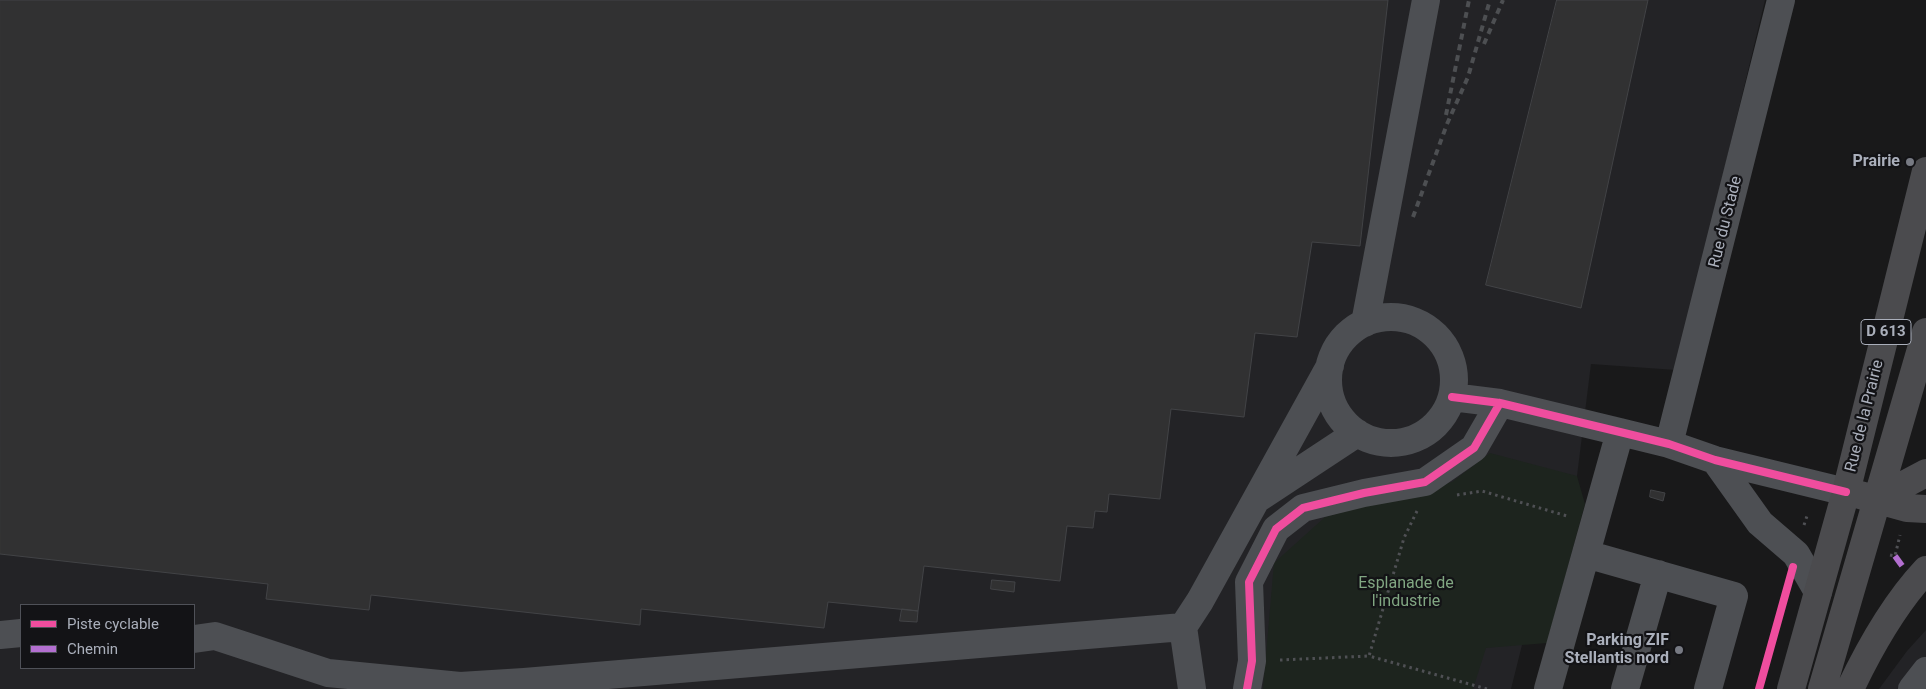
<!DOCTYPE html>
<style>
body{margin:0}
#map{position:relative;width:1926px;height:689px;overflow:hidden;background:#19191a;font-family:Roboto,sans-serif}
canvas{display:block}
.legend{position:absolute;left:20px;top:604px;width:175px;height:65px;box-sizing:border-box;background:#131316;border:1px solid #4f5158;margin:0;padding:6px 9px;list-style:none;font-size:15px;color:#aaafbb}
.legend li{display:flex;align-items:center;gap:10px;height:25px}
.legend b{width:25px;border:1px solid #4f5158}
</style>
<div id="map">
<canvas width="1926" height="689"></canvas>
<ul class="legend">
<li><b style="height:6px;background:#ef4d9e"></b>Piste cyclable</li>
<li><b style="height:6px;background:#b36fd0"></b>Chemin</li>
</ul>
</div>
<script>
const context = document.querySelector('canvas').getContext('2d');
context.lineJoin = 'round';
function fill(path, color) { context.fillStyle = color; context.fill(path, 'evenodd'); }
function strokePath(path, color, width, dash) { context.strokeStyle = color; context.lineWidth = width; context.lineCap = dash ? 'butt' : 'round'; context.setLineDash(dash || []); context.stroke(path); }
function label(font, color, halo, rows, align = 'center') {
  context.font = font + ' Roboto,sans-serif'; context.lineWidth = 4.5; context.setLineDash([]); context.textBaseline = 'middle'; context.strokeStyle = halo; context.fillStyle = color; for (const [text, x, y, turn = 0] of rows) {
    context.save(); context.translate(x, y); context.rotate((+turn || 0) * Math.PI / 180); context.textAlign = isNaN(turn) ? turn : align; if (halo) context.strokeText(text, 0, 0); context.fillText(text, 0, 0); context.restore();
  }
}
const built = new Path2D(`
 M0,0H1765L1676,370L1591,364L1577,476L1534,597L1511,689H0ZM21,605H194V668H21Z
 M1926,630V689H1879L1907,651Z`);
const green = new Path2D(`
 M1490,453L1577,476L1585,504L1547,643L1486,648L1473,689H1263L1274,563L1325,517L1452,482Z`);
const building = new Path2D(`
 M0,0H1388L1360,246L1312,242L1297,337L1255,333L1244,417L1171,409L1160,499L1109,494L1107,512L1095,511L1093,528L1067,526L1060,581L924,566L918,611L828,602L824,628L641,609L640,625L371,595L369,610L266,599L268,584L0,554Z
 M1557,0H1648L1581,308L1486,285Z
 M1651,490L1665,493L1663,501L1650,497Z
 M992,580L1015,582L1014,592L991,589Z
 M902,609L918,611L917,622L900,621Z`);
const path = new Path2D(`
 M1457,495L1482,491L1567,516
 M1417,511L1404,538L1369,656L1487,689
 M1804,525L1807,516
 M1890,555L1895,556L1900,535
 M1280,660L1369,656`);
const minor = new Path2D(`
 M1328 380a63 63 0 1 1 126 0a63 63 0 1 1-126 0Z
 M1365,323L1426,0
 M1452,397L1500,403L1620,432L1669,444L1715,460L1846,492
 M1669,444L1781,0
 M1715,460L1760,523L1796,554L1818,592
 M1260,497L1357,433
 M1586,554L1734,596L1708,689
 M1183,627L1192,689
 M0,635L21,633
 M194,639L215,636L328,673L460,686L524,682L1183,627L1200,601L1330,366
 M1247,689L1252,661L1249,582L1276,529L1303,508L1364,493L1425,482L1474,448L1500,403
 M1548,689L1620,432
 M1625,689L1658,574
 M1912,689L1926,671`);
const major = new Path2D(`
 M1860,495L1907,508L1926,509
 M1877,499L1926,473
 M1791,689L1846,492L1926,171
 M1822,689L1926,332
 M1850,689C1870,647 1894,604 1926,570`);
const rail = new Path2D(`
 M1484,44L1503,0
 M1446,115L1469,0
 M1413,217L1447,124L1468,77L1490,0`);
const quiet = new Path2D(`
 M1895,556L1903,567`);
const cycleway = new Path2D(`
 M1452,397L1500,403L1620,432L1669,444L1715,460L1846,492
 M1247,689L1252,661L1249,582L1276,529L1303,508L1364,493L1425,482L1474,448L1500,403
 M1759,689L1793,567`);
const markers = [
 [1910,162,5,"#777a83"],
 [1679,650,5,"#777a83"]
];
const shields = [
 [1886,332,50]
];
const shieldNames = [
 ["D 613",1886,332]
];
const poiNames = [
 ["Prairie",1900,162],
 ["Parking ZIF",1669,641],
 ["Stellantis nord",1669,659]
];
const streetNames = [
 ["Rue du Stade",1726,222,-76],
 ["Rue de la Prairie",1865,416,-76]
];
const parkNames = [
 ["Esplanade de",1406,584],
 ["l'industrie",1406,602]
];
fill(built, '#232326');
fill(green, '#1d241e');
fill(building, '#313132');
strokePath(building, '#424346', 1);
strokePath(path, '#4f5054', 3, [2.5, 4]);
strokePath(minor, '#4d4f53', 28);
strokePath(major, '#4b4b4e', 28);
strokePath(rail, '#4d4f52', 4, [6, 5]);
strokePath(quiet, '#b36fd0', 6, [12, 6]);
strokePath(cycleway, '#ef4d9e', 8);
for (const [x, y, r, color] of markers) { const dot = new Path2D(); dot.arc(x, y, r, 0, 2 * Math.PI); context.fillStyle = color; context.fill(dot); strokePath(dot, '#131316', 2); }
for (const [x, y, w] of shields) { const box = new Path2D(); box.roundRect(x - w / 2, y - 12.5, w, 25, 4); context.fillStyle = '#131316'; context.fill(box); strokePath(box, '#aaafbb', 1); }
label('bold 15px', '#aaafbb', null, shieldNames);
label('bold 16px', '#aaafbb', '#131316', poiNames, 'right');
label('16px', '#aaafbb', '#131316', streetNames);
label('16px', '#81a682', '#131316', parkNames);
</script>
